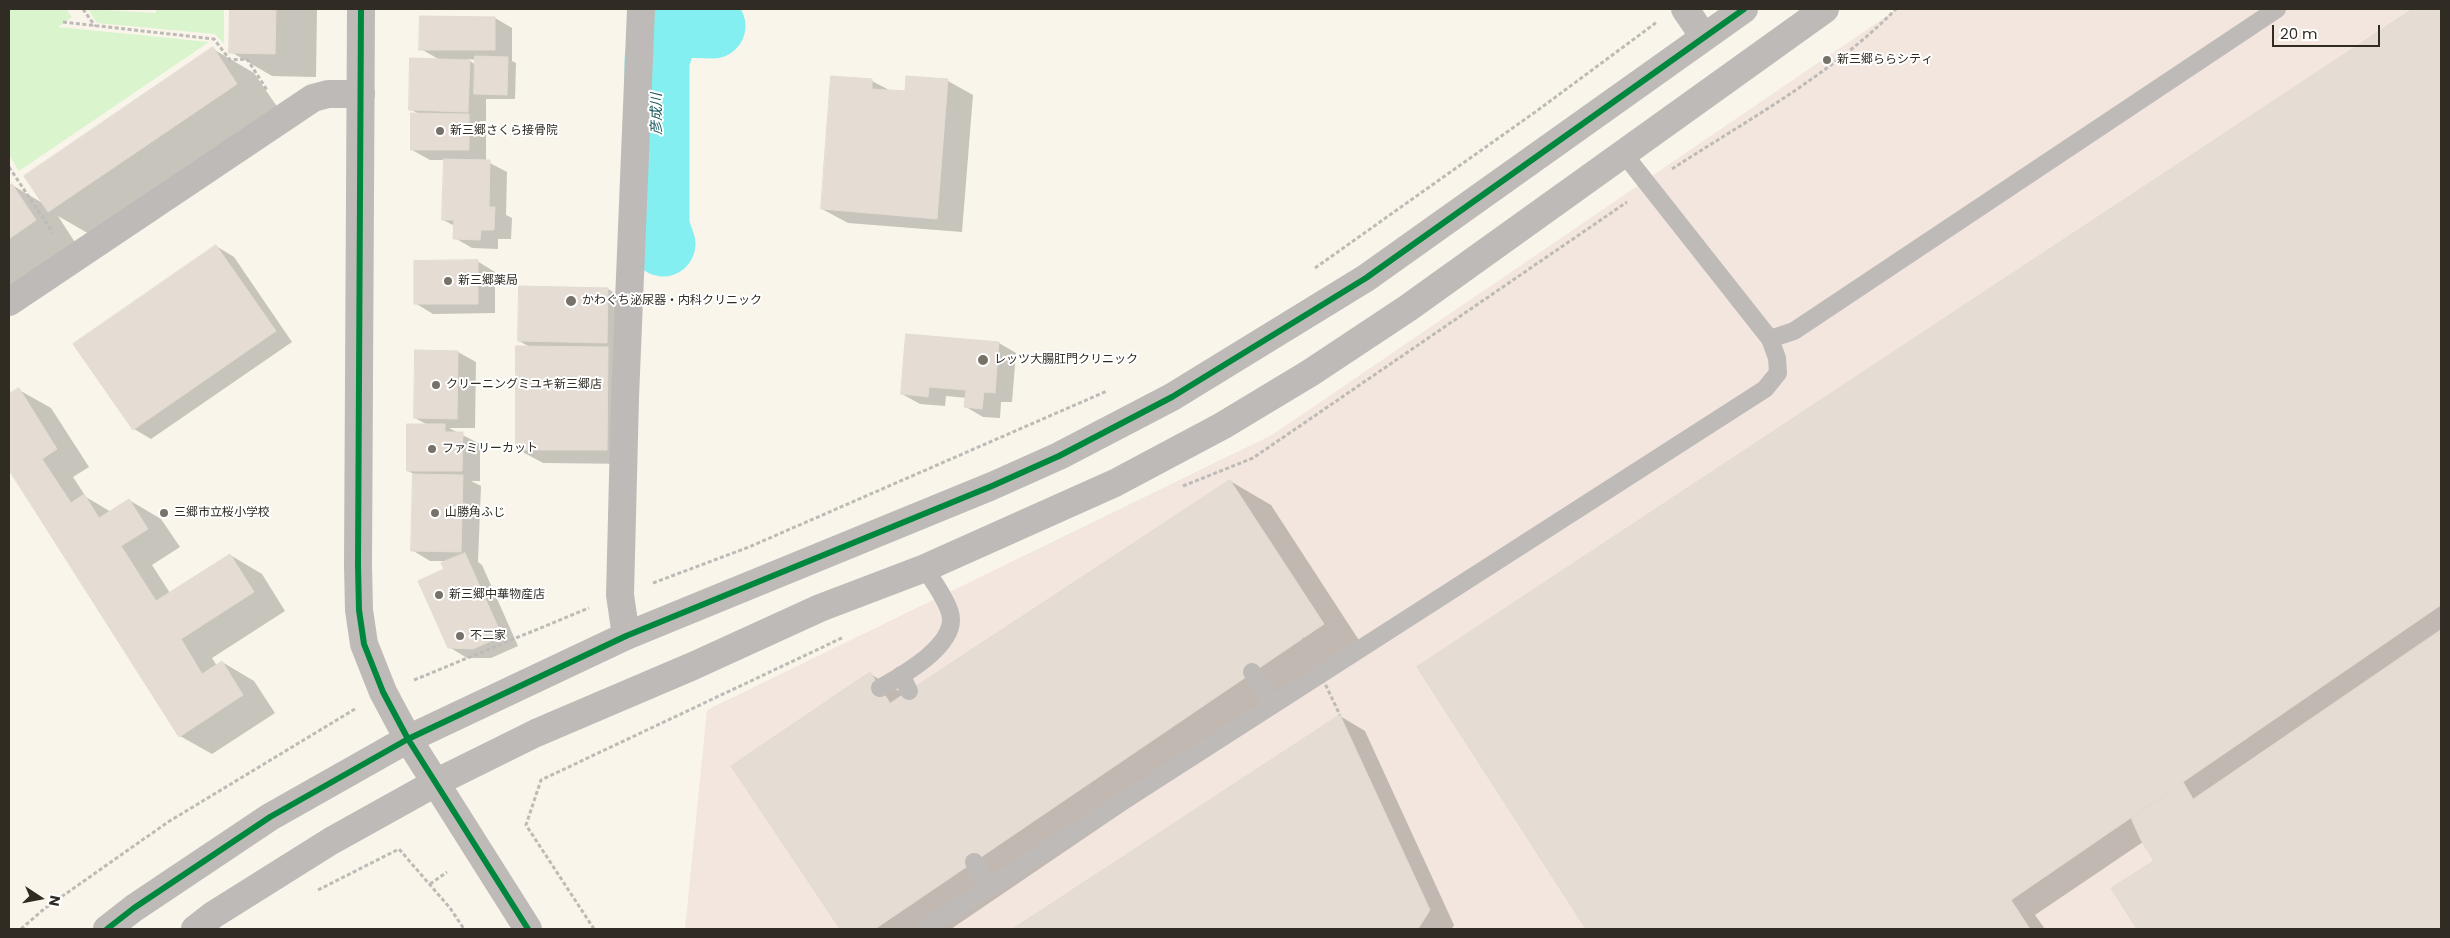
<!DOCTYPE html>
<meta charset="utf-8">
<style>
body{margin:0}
#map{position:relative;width:2450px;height:938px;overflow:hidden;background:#f9f5eb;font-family:Poppins,sans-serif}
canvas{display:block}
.frame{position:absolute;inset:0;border:10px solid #302c24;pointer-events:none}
.north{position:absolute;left:15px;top:873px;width:50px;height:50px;-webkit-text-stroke:4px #fff;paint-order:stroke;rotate:101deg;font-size:14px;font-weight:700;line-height:20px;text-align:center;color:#302c24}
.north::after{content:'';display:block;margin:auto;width:18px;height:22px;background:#302c24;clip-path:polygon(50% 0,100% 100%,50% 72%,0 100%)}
.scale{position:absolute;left:2272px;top:25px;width:108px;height:22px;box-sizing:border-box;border:2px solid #302c24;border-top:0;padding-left:6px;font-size:15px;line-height:18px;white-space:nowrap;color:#302c24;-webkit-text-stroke:4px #fff;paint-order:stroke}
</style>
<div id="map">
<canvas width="2450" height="938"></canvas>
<div class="frame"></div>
<div class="north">N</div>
<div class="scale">20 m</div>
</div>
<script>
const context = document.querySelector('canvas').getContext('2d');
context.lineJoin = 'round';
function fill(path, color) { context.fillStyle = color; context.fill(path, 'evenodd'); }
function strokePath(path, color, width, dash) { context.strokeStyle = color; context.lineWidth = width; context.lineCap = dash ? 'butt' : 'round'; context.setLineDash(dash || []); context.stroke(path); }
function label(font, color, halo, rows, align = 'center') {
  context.font = font + ' Poppins,"Noto Sans JP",sans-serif'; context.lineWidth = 4; context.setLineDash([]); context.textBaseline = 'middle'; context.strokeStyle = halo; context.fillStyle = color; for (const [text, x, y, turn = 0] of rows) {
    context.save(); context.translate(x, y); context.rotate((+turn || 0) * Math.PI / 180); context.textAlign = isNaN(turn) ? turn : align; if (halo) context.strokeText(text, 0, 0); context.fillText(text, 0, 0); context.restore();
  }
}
const commercial = new Path2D(`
 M1897,9H2441V929H685L707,710L1272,435Z`);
const green = new Path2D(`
 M9,9H66L72,17L58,27L209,42L19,171L9,155Z
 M88,9L156,13V9H224V44L215,34L97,23Z`);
const shadow = new Path2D(`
 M232,9H317L316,77L272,76L231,52Z
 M2415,9H2441V929H2138L2112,889L2155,861L2143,842L2035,915L2045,929H1587L1419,668Z
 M495,18L512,28V61L516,63L515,99H486V121H479L486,125V161L507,172L506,215L512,218L511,239H498V249L472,248L455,238V226L443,220L445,160H430L412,150L419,114L410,109L440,60L421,49ZM467,59L477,60L476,65Z
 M213,49L254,73L278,108L91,235L58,216L76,244L9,290V188L12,185L44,204Z
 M908,78L948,81L973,95L962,232L848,223L822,209L872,81L891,91L906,93Z
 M216,246L234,257L292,342L151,439L134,429Z
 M477,261L495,272V313L433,314L415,303Z
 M608,289L625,299L632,464L543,463L517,449L532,348L519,341Z
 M999,343L1016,353L1012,402H1001L1000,418L983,417L966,407L967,398L946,396L945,406L920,404L902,394Z
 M458,352L476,362L475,428H449L480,444V481H471L481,486L478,562L482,565L518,646L491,658H467L449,647L445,570L450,561H430L412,550L414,474L408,471L428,425L415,418Z
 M19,390L51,408L89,467L73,477L86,497L111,512L129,500L161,519L180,547L152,565L170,593L230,555L262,574L285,611L212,658L217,666L222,662L254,681L275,713L212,754L180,736L9,467V396Z
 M1230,481L1271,505L1364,648L951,929H842L733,767L870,674L906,695Z
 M1340,716L1365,731L1454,925L1452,929H1016Z`);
const stream = new Path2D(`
 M687,25V9`);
const river = new Path2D(`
 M663,244L657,227V60L665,36L684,25L713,26`);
const building = new Path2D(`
 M230,9H276L275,54L229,53Z
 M2413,9H2441V605L2011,900L2030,929H1586L1417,667Z
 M420,16L495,17V50H419Z
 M213,47L237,84L48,212L24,176Z
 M475,56L508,57L507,95L474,94Z
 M410,58L470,60L468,112L409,110Z
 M831,76L872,79V89L905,91L906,76L948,79L937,219L821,209Z
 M411,113L469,114V150H411Z
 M444,159L490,160L489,207H495L494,230H481L480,240L453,239L454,220H442Z
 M12,184L36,220L9,239V186Z
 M216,245L276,331L133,430L73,344Z
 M478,260V304H414V261Z
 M519,286L608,288L607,343L518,341Z
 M906,334L999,342L995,393L984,392L982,409L964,407L966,390L929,387L928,397L901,394Z
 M516,346L608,347L607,450H516Z
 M415,350L458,351L457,419L414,418Z
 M19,388L57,449L42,459L71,503L84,494L99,518L129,499L148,529L121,546L156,601L230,554L254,592L181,639L202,674L222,661L243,695L179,737L9,470V394Z
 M407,424H445V432H463L462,471H407Z
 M413,474L463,475L461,552L411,551Z
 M1230,480L1324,624L875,929H840L731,766L870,672L890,703Z
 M465,553L502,636L473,649L448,648L418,581L444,569L441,563Z
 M2441,630V929H2137L2111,888L2154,861L2141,840L2131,818L2183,782L2193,799Z
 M1340,715L1430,910L1418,929H1013Z`);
const path = new Path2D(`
 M83,9L95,26
 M63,22L214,39L230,60L247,59L267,90
 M9,167L53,233
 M1672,169C1749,119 1832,74 1896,9
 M1315,268L1538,110L1657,22
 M1183,486L1253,458L1627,202
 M653,583L749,547L1107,391
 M414,680L589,608
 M430,884L447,872
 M318,890L399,849L450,908L464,929
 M21,929L44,909L168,822L355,709
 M594,929L526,825L541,780L844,637`);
const service = new Path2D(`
 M1770,339L1794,331L2277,9
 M1252,672L1273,705
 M901,675L909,691
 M880,688C903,675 959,644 950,613C946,598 933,582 925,568
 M974,862L988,887
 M924,929L1765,389L1778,373L1777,358L1770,339L1624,154`);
const minor = new Path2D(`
 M1685,9L1704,37
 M9,302L313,98L328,94H361
 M626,636L620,595L625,398L641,9`);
const tertiary = new Path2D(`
 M361,9L358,565L359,610L364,644L383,692L408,739L528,929
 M107,929L134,908L270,817L408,739L626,636L992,486L1059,456L1172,397L1366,278L1744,9
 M195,929L213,915L331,841L437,782L536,733L693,666L820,608L925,568L1115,483L1222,426L1310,373L1408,308L1825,9`);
const pathBridge = new Path2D(`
 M1303,638L1340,715`);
const cycleway = new Path2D(`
 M361,9L358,565L359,610L364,644L383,692L408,739L528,929
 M107,929L134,908L270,817L408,739L626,636L992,486L1059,456L1172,397L1366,278L1744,9`);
const markers = [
 [1827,60,5,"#76726a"],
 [440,131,5,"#76726a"],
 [448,281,5,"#76726a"],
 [571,301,6,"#76726a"],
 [983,360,6,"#76726a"],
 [436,385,5,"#76726a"],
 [432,449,5,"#76726a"],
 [164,513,5,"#76726a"],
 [435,513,5,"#76726a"],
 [439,595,5,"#76726a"],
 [460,636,5,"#76726a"]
];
const poiNames = [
 ["新三郷ららシティ",1837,60],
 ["新三郷さくら接骨院",450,131],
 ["新三郷薬局",458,281],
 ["かわぐち泌尿器・内科クリニック",582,301],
 ["レッツ大腸肛門クリニック",994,360],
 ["クリーニングミユキ新三郷店",446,385],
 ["ファミリーカット",442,449],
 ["三郷市立桜小学校",174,513],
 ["山勝角ふじ",445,513],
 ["新三郷中華物産店",449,595],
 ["不二家",470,636]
];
const waterNames = [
 ["彦成川",657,114,-90]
];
fill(commercial, '#f3e6df');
fill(green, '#daf4cd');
fill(shadow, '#0003');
strokePath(stream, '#84eff0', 11);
strokePath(river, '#84eff0', 65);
fill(building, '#e5ddd4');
strokePath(building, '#e1dbd4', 1);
strokePath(path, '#bebab7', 3, [4, 2.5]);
strokePath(service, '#bebab7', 18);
strokePath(minor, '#bebab7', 28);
strokePath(tertiary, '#bebab7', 28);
strokePath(pathBridge, '#bebab7', 3, [4, 2.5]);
strokePath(cycleway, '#00873e', 6);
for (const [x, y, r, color] of markers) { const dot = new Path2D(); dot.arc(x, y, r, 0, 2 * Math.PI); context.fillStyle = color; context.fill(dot); strokePath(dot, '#fff', 2); }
label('12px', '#302c24', '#fff', poiNames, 'left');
label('italic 14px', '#165759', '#fff', waterNames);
</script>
